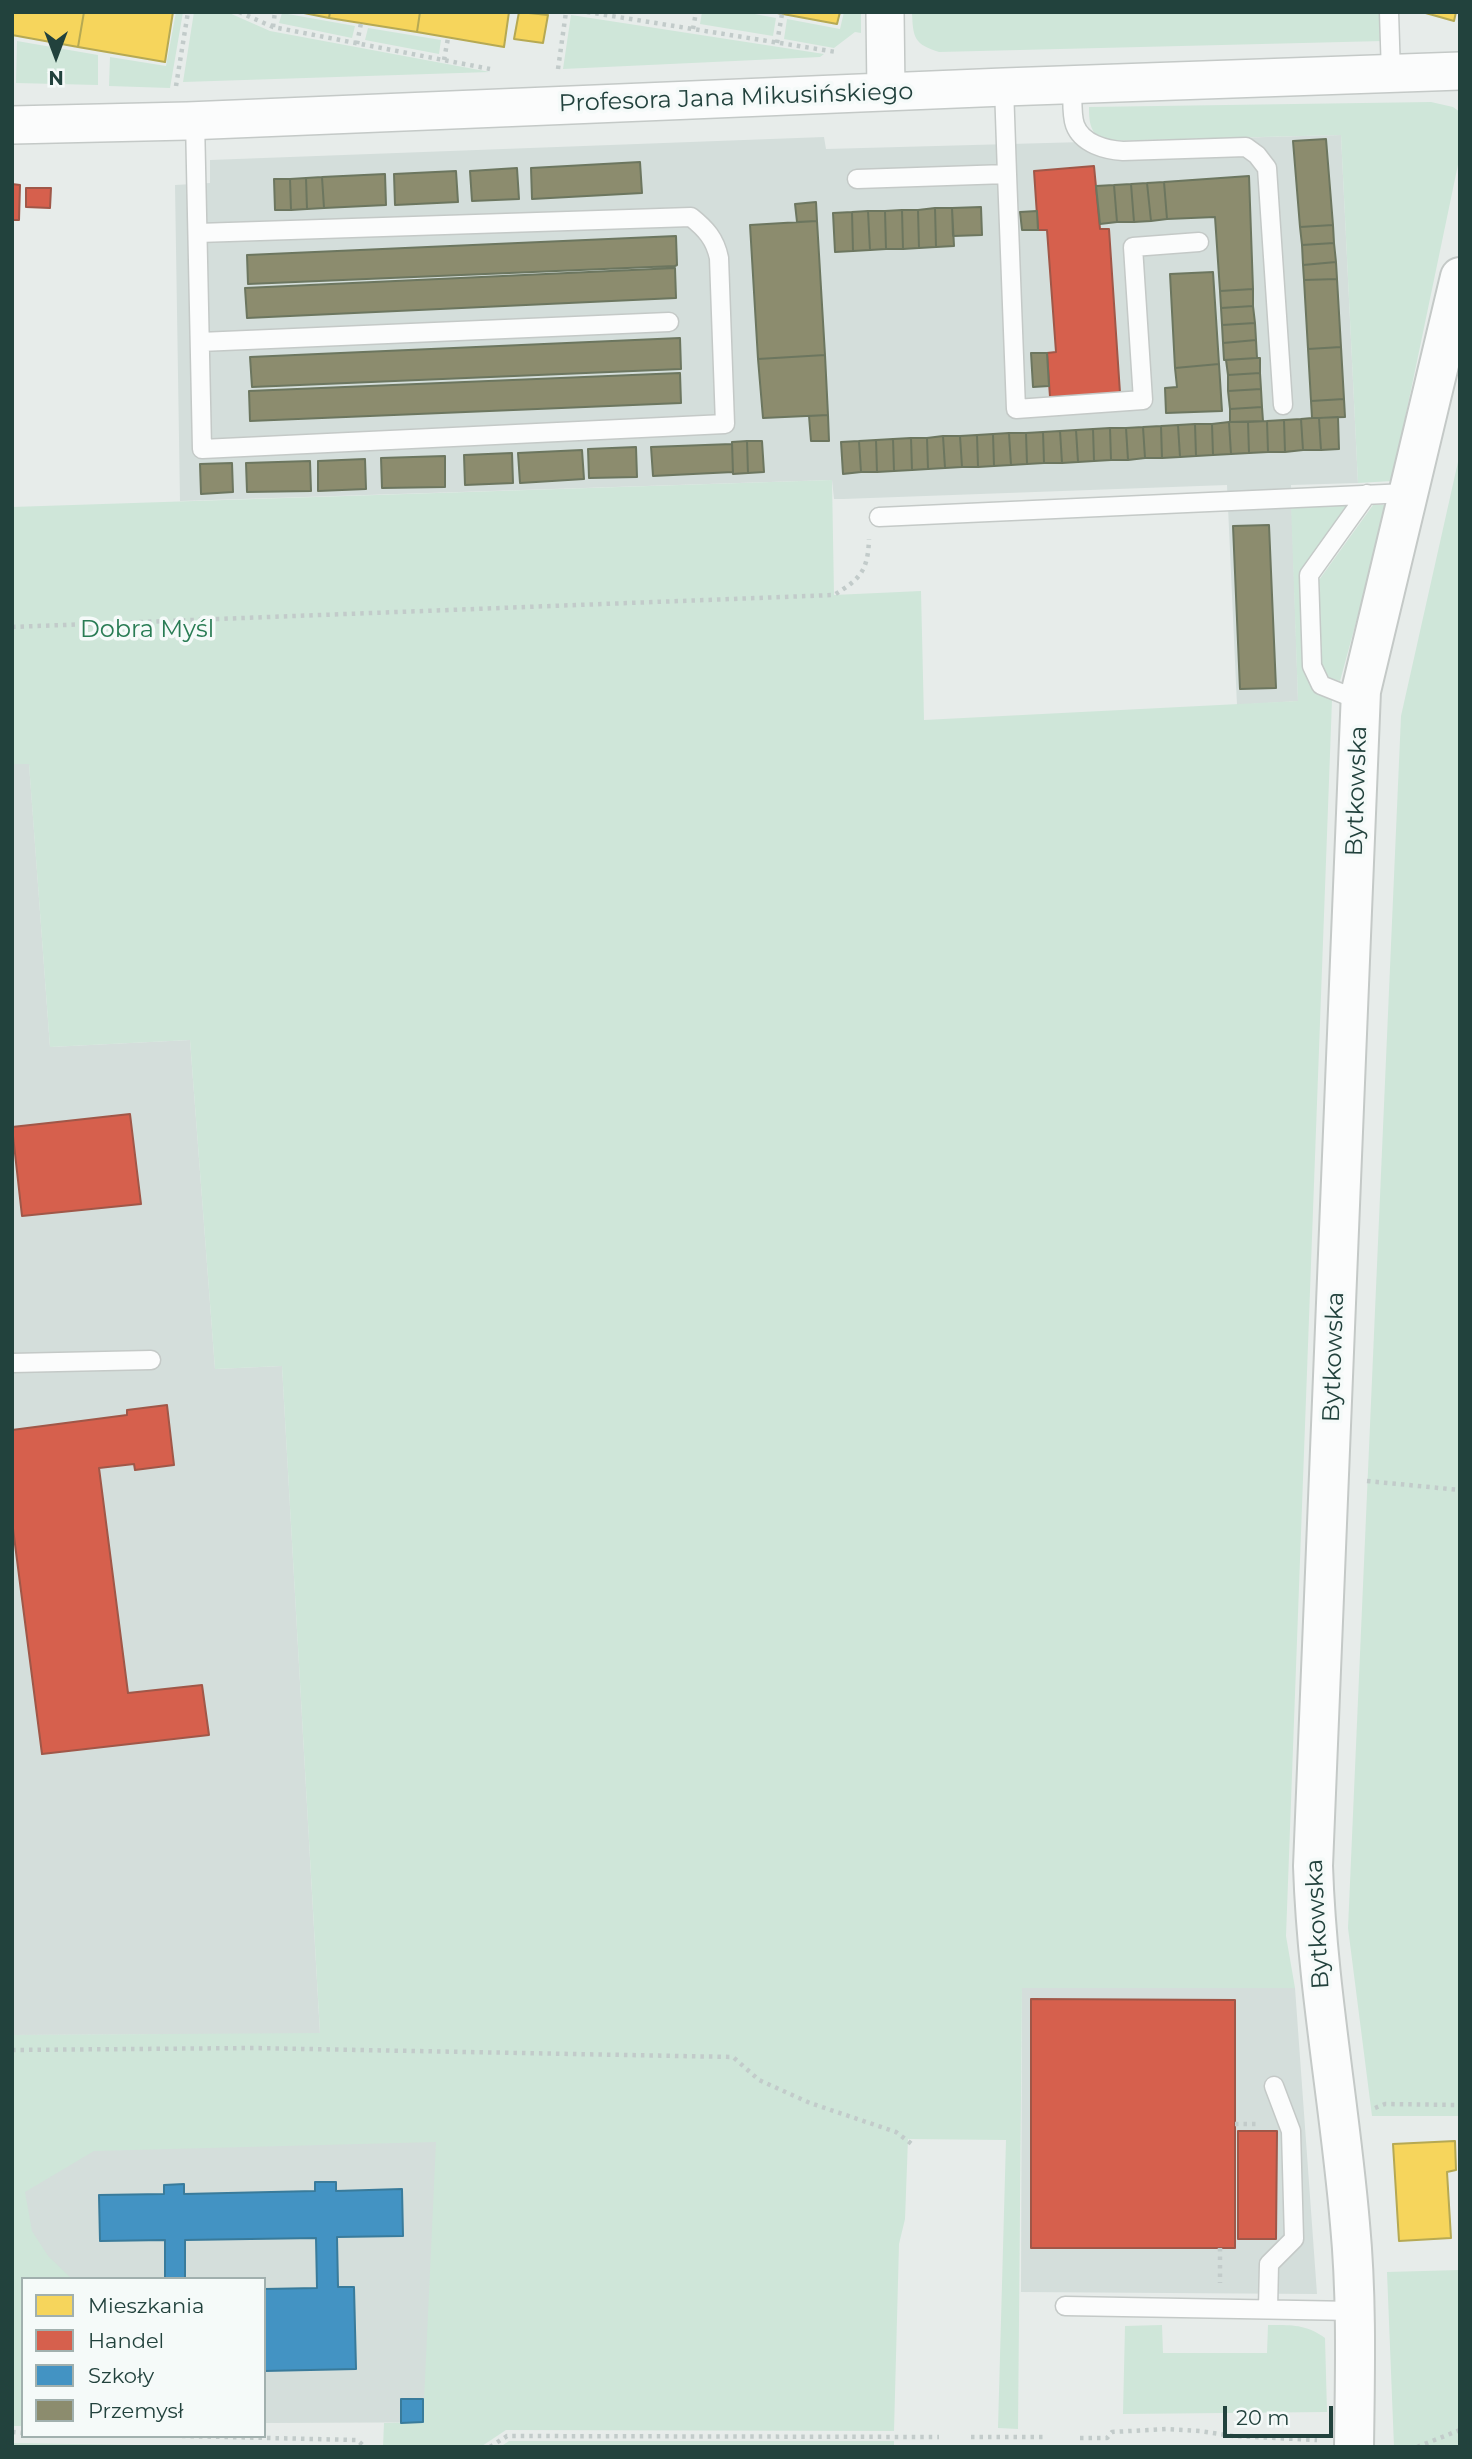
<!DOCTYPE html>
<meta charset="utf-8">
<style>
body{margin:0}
#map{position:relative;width:1472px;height:2459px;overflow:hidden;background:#e7ecea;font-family:Montserrat,sans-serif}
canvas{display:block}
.frame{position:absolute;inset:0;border:14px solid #22423d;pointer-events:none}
.legend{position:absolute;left:21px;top:2277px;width:245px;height:161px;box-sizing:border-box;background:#f5faf9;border:2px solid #a1b0ae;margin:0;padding:9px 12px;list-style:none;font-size:21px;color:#22423d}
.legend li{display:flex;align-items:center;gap:14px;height:35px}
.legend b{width:35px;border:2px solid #a1b0ae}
.north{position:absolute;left:21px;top:21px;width:70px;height:70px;-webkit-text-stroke:5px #f5faf9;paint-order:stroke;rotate:180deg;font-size:19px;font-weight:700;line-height:28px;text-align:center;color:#22423d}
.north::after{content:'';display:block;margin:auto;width:24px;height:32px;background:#22423d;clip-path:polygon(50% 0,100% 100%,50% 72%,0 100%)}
.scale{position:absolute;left:1223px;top:2406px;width:110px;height:32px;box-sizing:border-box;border:4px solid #22423d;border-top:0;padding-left:9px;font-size:21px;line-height:24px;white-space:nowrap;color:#22423d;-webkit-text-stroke:5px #f5faf9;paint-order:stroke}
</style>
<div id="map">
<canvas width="1472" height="2459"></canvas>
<div class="frame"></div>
<ul class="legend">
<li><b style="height:19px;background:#f6d55c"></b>Mieszkania</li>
<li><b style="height:19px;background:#d6604d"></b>Handel</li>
<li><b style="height:19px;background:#4393c3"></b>Szkoły</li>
<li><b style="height:19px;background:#8c8c6e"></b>Przemysł</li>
</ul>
<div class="north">N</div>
<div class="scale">20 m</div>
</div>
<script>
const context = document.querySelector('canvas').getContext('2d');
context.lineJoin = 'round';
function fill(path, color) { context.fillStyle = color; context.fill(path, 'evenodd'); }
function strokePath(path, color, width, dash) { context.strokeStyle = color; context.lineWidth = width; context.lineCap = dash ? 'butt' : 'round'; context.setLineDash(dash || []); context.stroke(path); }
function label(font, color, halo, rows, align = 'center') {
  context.font = font + ' Montserrat,sans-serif'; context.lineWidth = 7; context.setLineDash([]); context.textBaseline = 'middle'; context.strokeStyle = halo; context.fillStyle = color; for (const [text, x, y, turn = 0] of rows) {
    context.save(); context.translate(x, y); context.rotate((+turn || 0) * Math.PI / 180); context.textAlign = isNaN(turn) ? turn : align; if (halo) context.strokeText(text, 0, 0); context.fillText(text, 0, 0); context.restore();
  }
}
const built = new Path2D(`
 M1341,135L1358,483L1291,485L1298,701L1237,705L1227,485L843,499H834L832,480L180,501L175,185L210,183V160L824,137L826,149Z
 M29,763L50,1047L190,1040L215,1369L282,1366L320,2034L12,2035V764Z
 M1022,1988H1295L1317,2294L1021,2292Z
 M736,2100L734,2421L264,2423V2279H23L12,2105Z`);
const green = new Path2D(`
 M176,12H183L170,88L109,86L110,57L166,66Z
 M194,12H227L270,31L490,72L183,82Z
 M702,12H744L776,18L773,36L700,24Z
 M844,12H861V33L855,32L834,48L784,39L787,19L840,29Z
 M912,12H1382L1383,41L939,52C914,44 913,38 912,12Z
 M282,13L355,26L352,38L279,23Z
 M571,15L824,54L820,57L563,69Z
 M368,28L441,40L439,54L365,40Z
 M17,41L98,55V85L16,83Z
 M1431,102L1453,107L1460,112V155L1392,481L1358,483L1341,135L1101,141C1090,130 1089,122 1089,107Z
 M1460,453V2116H1372L1348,1928L1401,716Z
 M832,480L834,595L921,591L924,720L1298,701L1291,505L1349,502L1301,572L1305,669L1316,691L1332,700L1286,1936L1295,1988H1022L1018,2429L998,2428L1006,2140L908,2139L905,2219L899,2244L894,2431L506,2430L482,2446L383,2447L384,2423L423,2422L436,2142L94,2151L25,2192L32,2231L48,2256L72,2279H23V2426H12V2035L320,2033L282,1366L215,1369L190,1040L50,1047L29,764H12V507Z
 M1373,505H1388L1340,681L1329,678L1322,667L1319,580Z
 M1460,2270V2447H1394L1387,2272Z
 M1162,2325L1163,2353H1267L1268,2325C1291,2325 1306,2324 1325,2338L1327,2412L1123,2414L1125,2326Z
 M509,2441H894V2447H500Z
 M12,2443L257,2447H12Z`);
const homes = new Path2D(`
 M12,12H84L78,47L12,35Z
 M84,12H173L165,62L78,47Z
 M299,12H330L329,18Z
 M330,12H420L417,32L329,18Z
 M420,12H509L504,47L417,32Z
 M519,12L548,15L543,43L514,39Z
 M772,12H840L837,24Z
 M1422,12H1456L1454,21Z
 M1455,2141L1456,2170L1447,2172L1451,2238L1399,2241L1393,2144Z`);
const shops = new Path2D(`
 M1094,166L1100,229H1109L1120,393L1050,397L1047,353L1056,352L1047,230H1038L1034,171Z
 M12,184L20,185L19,220H12Z
 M26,188H51L50,208L26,207Z
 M130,1114L141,1204L22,1216L12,1127Z
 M167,1405L174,1465L135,1470L134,1464L99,1468L128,1693L202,1685L209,1735L42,1754L12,1521V1430L127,1415V1410Z
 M1031,1999L1235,2000V2248H1031Z
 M1238,2131H1277L1276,2239H1238Z`);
const schools = new Path2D(`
 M315,2182H336V2191L402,2189L403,2236L337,2237L338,2287H354L356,2369L264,2371V2289L317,2288L316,2238L185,2240V2279H165V2240L100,2241L99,2195L164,2194V2185L184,2184V2194L315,2191Z
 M401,2399H423V2422L401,2423Z`);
const industry = new Path2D(`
 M1326,139L1333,225L1300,227L1293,141Z
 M640,162L642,193L532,199L531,168Z
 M517,168L519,199L472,201L470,171Z
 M456,171L458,202L395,205L394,174Z
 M385,174L386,205L324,208L322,177Z
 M1249,176L1253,289L1220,291L1215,217L1167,219L1164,182Z
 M322,177L324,208L307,209L306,178Z
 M306,178L307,209L291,210L290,179Z
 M274,179H290L291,210H275Z
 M1164,182L1167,219L1151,221L1147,183Z
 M1147,183L1151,221L1134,222L1131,184Z
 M1131,184L1134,222H1117L1114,185Z
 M1114,185L1117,222L1100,224L1096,186Z
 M816,202L817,221L797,222L795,204Z
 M981,207L982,235L953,236L952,208Z
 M935,208L936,247L919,248L918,210Z
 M935,208H952L954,246L936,247Z
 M902,210L903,249H886L885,211Z
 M902,210H918L919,248L903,249Z
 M868,211L870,250L853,251L852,212Z
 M868,211H885L886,249L870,250Z
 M1037,211L1038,230H1022L1020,212Z
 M852,212L853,251L835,252L833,213Z
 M817,221L825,355L758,359L750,225Z
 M1333,225L1334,243L1302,245L1300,227Z
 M676,236L677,265L675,266L248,284L247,255Z
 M1334,243L1336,262L1303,265L1302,245Z
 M1336,262L1337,279L1304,280L1303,265Z
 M675,268L676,298L247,318L245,288Z
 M1213,272L1219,364L1175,368L1170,274Z
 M1337,279L1341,347L1308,349L1304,280Z
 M1253,289V306L1221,308L1220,291Z
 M1253,306L1255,323L1222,325L1221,308Z
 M1255,323L1256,340L1223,343L1222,325Z
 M680,338L681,369L252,387L250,357Z
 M1256,340L1257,358L1224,360L1223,343Z
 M1341,347L1344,399L1311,401L1308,349Z
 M1031,353H1047L1049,386L1033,387Z
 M825,355L828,415L763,418L758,359Z
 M1257,358H1260V373L1228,375L1226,360Z
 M1219,364L1222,411L1166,413L1165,388L1177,387L1175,368Z
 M680,373L681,403L250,421L249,391Z
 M1260,373L1261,389L1228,391V375Z
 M1261,389L1262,407L1230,409L1228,391Z
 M1344,399L1345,417L1312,418L1311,401Z
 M1262,407L1263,421L1230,422V409Z
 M828,415L829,441H811L809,416Z
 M1338,417L1339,449L1321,450L1319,418Z
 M1312,418H1319L1321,450H1303L1301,419Z
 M1301,419L1303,450L1285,452L1284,420Z
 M1284,420L1285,452H1268L1267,421Z
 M1267,421L1268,452L1249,453L1248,422Z
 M1229,422L1231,454L1213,455L1212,424Z
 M1229,422H1248L1249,453L1231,454Z
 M1195,424L1196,456L1180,457L1178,425Z
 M1195,424H1212L1213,455L1196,456Z
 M1178,425L1180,457L1162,458L1161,426Z
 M1161,426L1162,458H1145L1143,427Z
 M1143,427L1145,458L1128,460L1126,428Z
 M1110,428L1111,460L1094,461L1093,429Z
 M1110,428H1126L1128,460H1111Z
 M1093,429L1094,461L1078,462L1076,430Z
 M1076,430L1078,462L1062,463L1060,431Z
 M1060,431L1062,463H1044L1043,432Z
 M1043,432L1044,463L1027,464L1026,433Z
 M1009,433H1026L1027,464L1011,465Z
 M1009,433L1011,465L994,466L993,434Z
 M993,434L994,466L978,467L977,435Z
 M977,435L978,467H962L960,436Z
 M943,436L945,468L928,469L927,438Z
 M943,436H960L962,467L945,468Z
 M911,438L912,470L894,471L893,439Z
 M911,438H927L928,469L912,470Z
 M893,439L894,471L877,472L876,440Z
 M876,440L877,472H861L859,441Z
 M747,441H762L764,472L748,473Z
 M747,441L748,473L733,474L732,442Z
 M859,441L861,472L843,474L841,442Z
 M732,444L733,472L653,476L651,447Z
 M636,447L637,477L589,478L588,449Z
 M582,450L584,479L520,483L518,453Z
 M512,453L513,483L465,485L464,455Z
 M445,456V487L382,488L381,458Z
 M365,459L366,489L318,491V461Z
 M310,461L311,491L247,492L246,463Z
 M232,463L233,492L201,494L200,464Z
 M1269,525L1276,688L1240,689L1233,526Z`);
const path = new Path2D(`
 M239,12L273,27L490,69
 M587,12L836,52
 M273,27L275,12
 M693,29L696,12
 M777,43L782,14
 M357,44L361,23
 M444,60L448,38
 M558,69L566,12
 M176,86L188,12
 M12,627L834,595C860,579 868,571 869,539
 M1367,1481L1460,1490
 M12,2050L254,2048L733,2057L759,2080L810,2103L896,2132L913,2145
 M1375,2108L1385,2104L1460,2105
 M1235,2124H1260
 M1220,2248V2283
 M12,2432L23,2433
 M182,2436L357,2440L365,2447
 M971,2437H1047
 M1080,2438H1107L1112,2432L1166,2429L1200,2431L1233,2436L1317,2440
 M490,2447L507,2436L939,2437
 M1417,2447L1460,2430`);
const service = new Path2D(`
 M1389,12L1391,74
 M1072,85C1073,97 1071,114 1075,125C1082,144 1106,150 1123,151L1246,147L1257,155L1267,168L1283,405
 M195,120L202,449L725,424L719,258C715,239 706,229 691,217L198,233
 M1007,174L1016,409L1143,400L1133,247L1199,242
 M857,179L1007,174L1004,87
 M200,342L669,322
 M879,517L1407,493
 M1361,701L1321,685L1312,666L1309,575L1367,494
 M12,1363L151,1360
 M1065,2306L1355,2311
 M1268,2309L1269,2264L1294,2239L1291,2131L1274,2086`);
const minor = new Path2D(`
 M885,12L886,92
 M12,125L187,121L1004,87L1460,71`);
const tertiary = new Path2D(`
 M1354,2447C1355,2373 1357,2298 1350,2224C1340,2105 1317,1987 1313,1866L1361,691L1460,277`);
const streetNames = [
 ["Profesora Jana Mikusińskiego",736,98,-2],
 ["Bytkowska",1357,791,-88],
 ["Bytkowska",1334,1357,-88],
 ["Bytkowska",1318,1924,-93]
];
const parkNames = [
 ["Dobra Myśl",147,630]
];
fill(built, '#d4dedb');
fill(green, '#cfe6d9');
fill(homes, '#f6d55c');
strokePath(homes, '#b6a953', 2);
fill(shops, '#d6604d');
strokePath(shops, '#a05748', 2);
fill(schools, '#4393c3');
strokePath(schools, '#397b9b', 2);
fill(industry, '#8c8c6e');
strokePath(industry, '#6c765f', 2);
strokePath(service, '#c4c9c7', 21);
strokePath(minor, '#c4c9c7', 40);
strokePath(tertiary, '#c4c9c7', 42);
strokePath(path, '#c2cbca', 4.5, [3.5, 5]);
strokePath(service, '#fbfcfc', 18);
strokePath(minor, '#fbfcfc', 37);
strokePath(tertiary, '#fbfcfc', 38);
label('24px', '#22423d', '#f5faf9', streetNames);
label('24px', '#297c54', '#f5faf9', parkNames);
</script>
